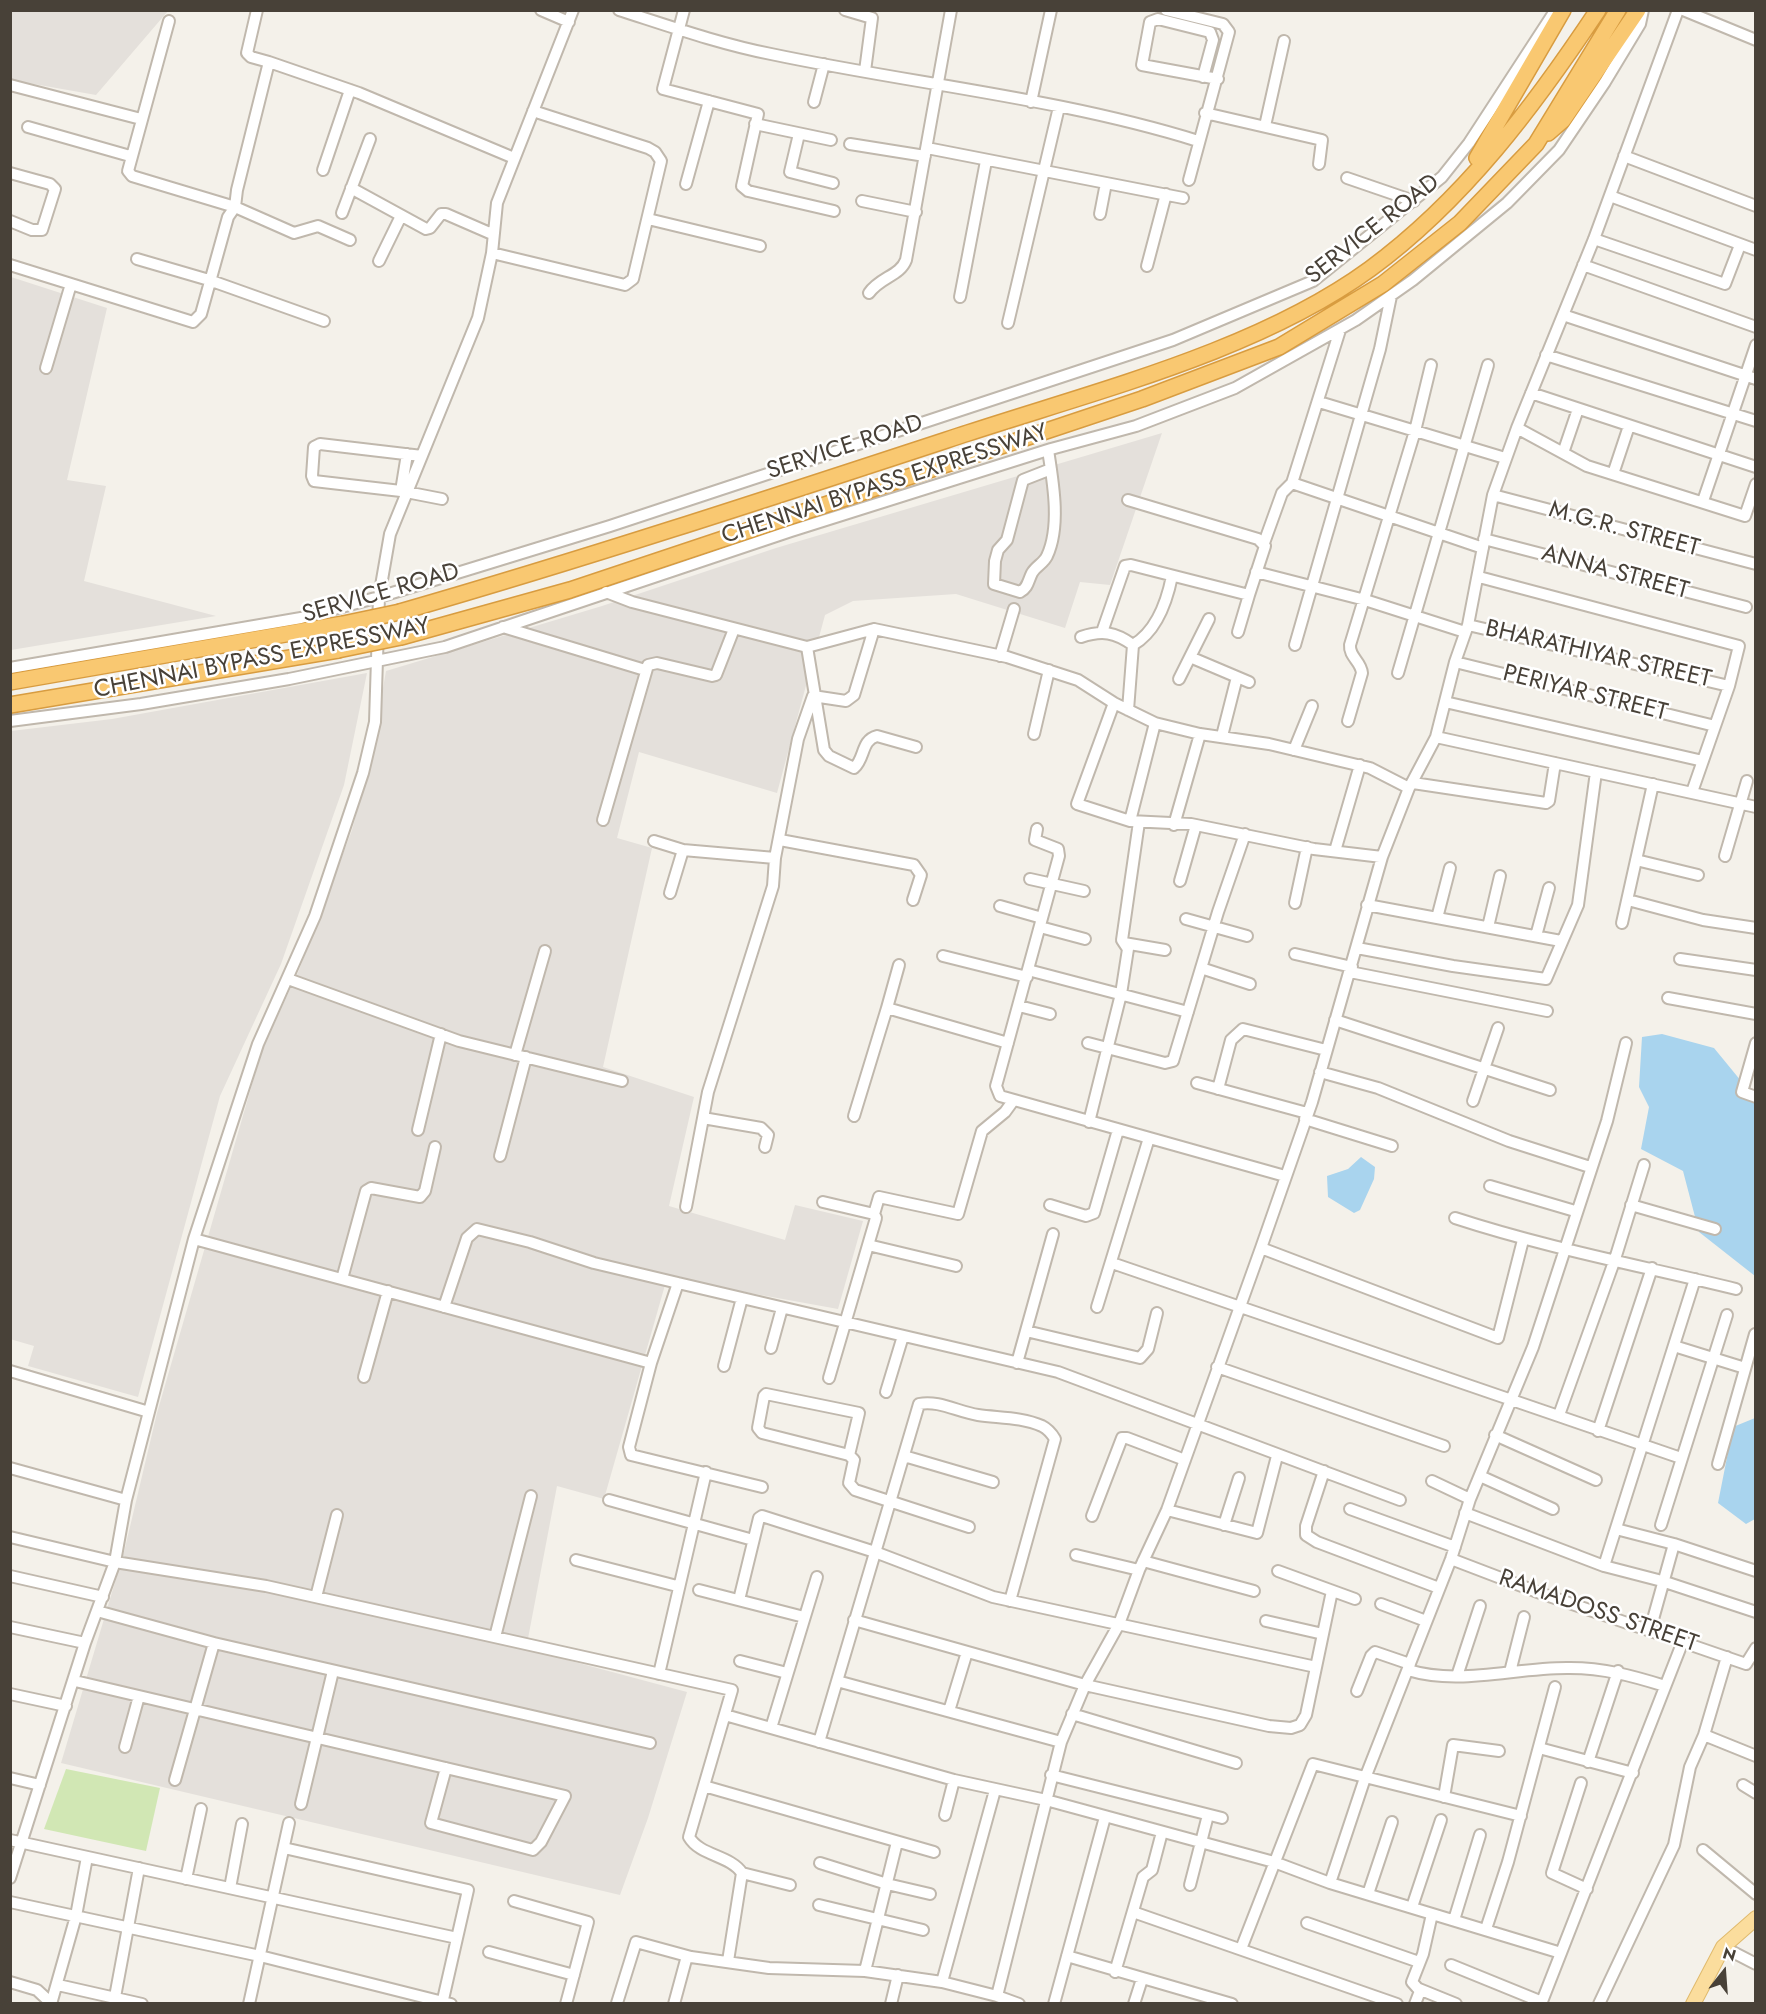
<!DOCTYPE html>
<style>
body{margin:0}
#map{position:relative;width:1766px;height:2014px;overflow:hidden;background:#f4f1ea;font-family:Jost,sans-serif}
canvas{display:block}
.frame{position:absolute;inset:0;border:12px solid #484138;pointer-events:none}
.north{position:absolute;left:1694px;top:1942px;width:60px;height:60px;-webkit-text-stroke:4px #fff;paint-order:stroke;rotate:17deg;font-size:16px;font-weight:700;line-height:24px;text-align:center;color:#484138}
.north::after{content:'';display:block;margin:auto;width:21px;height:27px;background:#484138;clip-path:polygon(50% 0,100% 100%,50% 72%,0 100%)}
</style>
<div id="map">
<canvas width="1766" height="2014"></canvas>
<div class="frame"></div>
<div class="north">N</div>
</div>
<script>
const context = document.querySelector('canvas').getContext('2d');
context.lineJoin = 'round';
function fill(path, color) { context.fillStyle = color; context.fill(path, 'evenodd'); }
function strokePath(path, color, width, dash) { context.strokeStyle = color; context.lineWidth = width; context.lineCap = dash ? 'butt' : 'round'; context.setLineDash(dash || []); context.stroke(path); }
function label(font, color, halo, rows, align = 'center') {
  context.font = font + ' Jost,sans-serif'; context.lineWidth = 5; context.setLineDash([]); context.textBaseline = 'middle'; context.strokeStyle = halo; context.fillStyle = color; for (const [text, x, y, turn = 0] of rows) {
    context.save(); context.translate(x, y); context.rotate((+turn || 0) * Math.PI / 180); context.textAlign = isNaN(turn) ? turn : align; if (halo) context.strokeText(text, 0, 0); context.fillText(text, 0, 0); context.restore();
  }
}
const industrial = new Path2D(`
 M10,11H168L96,95L11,80Z
 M11,277L107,308L67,480L106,486L84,581L216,616L11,650Z
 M1162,433L1110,585L1080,582L1065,628L956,594L853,601L825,615L777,793L639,752L617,838L652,848L603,1067L694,1097L669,1206L785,1240L795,1205L863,1221L838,1309L667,1278L604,1499L557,1486L526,1649L687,1692L648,1818L620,1895L61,1763L124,1552L157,1413L262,1050L299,970L352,830L370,763L386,671L602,606L776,548Z
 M367,673L344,785L281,964L220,1096L138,1397L28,1366L34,1346L10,1339L11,731L112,719Z`);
const green = new Path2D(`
 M66,1769L160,1788L146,1851L44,1829Z`);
const water = new Path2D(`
 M1662,1034L1714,1048L1755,1098V1276L1699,1232L1683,1171L1641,1149L1649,1107L1639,1087L1642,1037Z
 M1361,1157L1375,1167L1374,1179L1360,1210L1354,1213L1328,1197L1327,1176L1348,1169Z
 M1755,1418V1519L1746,1524L1718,1503L1733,1427Z`);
const minor = new Path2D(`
 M257,10L247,53L251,57L269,62
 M541,10L569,22
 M619,10C669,26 720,44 771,54C913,84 1060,98 1198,141
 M684,10L663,89L758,114L742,186L748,191L834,211
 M845,10L872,18L865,71
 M1166,10L1223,24L1229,32L1189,180
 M1683,10L1756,40
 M169,21L128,171L132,176L235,207L294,233L318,226L350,240
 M1203,77L1213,40L1210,32L1158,19L1150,22L1142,65L1218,79
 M10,85L141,119
 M814,102L824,64
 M1031,102L1051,10
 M1205,113L1322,140L1319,164
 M755,124L831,140
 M1265,126L1284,41
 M28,127L130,156
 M799,134L790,172L833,183
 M850,144L925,156
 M927,148L1183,198
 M1624,156L1756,206
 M323,170L350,90
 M10,173L50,184L55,189L42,230H32L10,221
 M1347,178L1414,201
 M686,184L709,101
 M351,188L426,229L430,228L441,214H446L492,234
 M1610,196L1756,250
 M862,201L916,212
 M342,213L370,139
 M1100,214L1106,183
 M648,219L760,246
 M1594,239L1725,284L1740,245
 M492,253L625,285L633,279L661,161L655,152L648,148L533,111
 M137,259L209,280L324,321
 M379,261L401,216
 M10,265L193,322L201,314L228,217L235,207L237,190L269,62L359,93L514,158
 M1583,265L1756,327
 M1147,266L1166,194
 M869,293C880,277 900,276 906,260L951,10
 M960,297L986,161
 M1563,315L1756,379
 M1008,323L1059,107
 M1546,355L1756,421
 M46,368L71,284
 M1531,393L1756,467
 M1319,402L1505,458
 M1517,428L1587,466L1745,516L1756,484
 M1048,450C1053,482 1061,526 1047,556C1044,563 1036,566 1032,573C1028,581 1028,588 1020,592L994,584L995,561L998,550L1007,540L1023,480L1051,469
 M1563,453L1578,409
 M422,456L320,444L314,447L312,476L314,481L401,491L442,499
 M1613,474L1629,426
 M1292,483L1483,548
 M401,491L407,454
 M1493,495L1756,564
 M1703,501L1756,345
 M1484,539L1746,607
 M1264,543L1282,493L1292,483L1340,330
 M1256,572L1365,600L1465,632
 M1479,577L1739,646L1729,686L1692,792
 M606,592L632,602L807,647L874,629L1007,657L1078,680L1114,703L1155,723L1200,734L1269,744L1370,768L1409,788
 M1468,625L1729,686
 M503,627L645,670
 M1102,632L1125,566L1131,565L1249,595L1265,546L1258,539L1128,500
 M1238,632L1249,595
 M1081,637C1102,630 1115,632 1133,645
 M1295,645L1380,349L1391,296
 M807,647L824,750L829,756L854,768C865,759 861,740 877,736L916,747
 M1000,656L1014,609
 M1190,657L1249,682
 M1455,662L1715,726
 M10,668L301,618L379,597L610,526L1173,340L1313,281L1442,177L1469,143L1553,14
 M1398,673L1488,365
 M1179,679L1209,619
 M1445,702L1703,761
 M1114,703L1077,804L1130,821L1191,824L1314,849L1382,857
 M1128,710L1133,645C1157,631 1167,601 1172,576
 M10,721L141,704L289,679L445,647L791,531L1051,449L1136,426L1235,388L1356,320L1413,280L1507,203L1559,150L1605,82L1640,24L1643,10
 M1348,721L1362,673C1361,661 1349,657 1350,645L1415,431L1431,365
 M1034,734L1049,670
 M1222,736L1237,677
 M1436,737L1756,807
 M1294,750L1312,706
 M1413,783L1546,803L1549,801L1555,763
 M603,820L648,665L657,663L712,676L716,675L734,629
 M1130,821L1155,723
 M1174,825L1200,734
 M1037,829L1035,840L1058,849L1059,856L998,1079L996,1086L1000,1096L1285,1176
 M780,840L914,865L921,875L913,900
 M654,841L683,850L775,858L798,739L813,696L846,701L854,695L874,629
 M1335,851L1360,765
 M1725,856L1747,781
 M1636,860L1698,875
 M1030,879L1084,891
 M1180,881L1196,825
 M670,893L683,850
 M1628,900L1703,920L1756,928
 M1295,903L1307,847
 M1367,905L1561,941
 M1000,906L1042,918
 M1437,918L1450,868
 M1186,919L1247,936
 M1622,923L1653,784
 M1040,927L1085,939
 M1488,927L1500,876
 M1536,936L1549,888
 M1124,943L1165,950
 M1357,948L1453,966L1546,979L1578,905L1596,772
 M1295,954L1352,967
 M943,956L1027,977
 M1680,959L1756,970
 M1201,968L1250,984
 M1028,970L1188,1012
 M1350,972L1547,1011
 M288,979L459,1041L622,1081
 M1668,998L1756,1014
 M1019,1006L1050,1014
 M887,1008L899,965
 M1335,1020L1550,1090
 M1088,1043L1165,1063L1173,1061L1218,912L1245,834
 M1756,1043L1742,1092L1756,1097
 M515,1055L545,951
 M1320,1072L1378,1088L1509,1141L1590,1167
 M1197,1083L1307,1113
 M1218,1089L1231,1040L1243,1029L1326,1050
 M1473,1101L1498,1028
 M854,1116L887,1008L1008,1043
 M703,1118L761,1128L768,1135L765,1147
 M1305,1119L1392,1146
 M1089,1122L1121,994L1128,949L1122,940L1139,822
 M418,1130L441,1034
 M500,1156L526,1057
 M1490,1186L1575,1211
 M823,1202L874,1214L876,1218L829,1378
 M1050,1205L1086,1216L1094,1213L1118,1130
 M1631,1205L1715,1229
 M686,1207L708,1092L773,886L775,858
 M874,1214L879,1197L958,1214L982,1131L1005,1112L1013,1101
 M1455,1218C1547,1248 1642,1266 1736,1289
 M194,1239L651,1363L678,1283L1058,1372L1400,1500
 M868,1245L956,1266
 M1261,1248L1498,1338L1523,1240
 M1112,1263L1681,1458
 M342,1279L366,1191L371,1188L420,1197L425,1191L435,1147
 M444,1307L467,1238L477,1229L530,1242L594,1263L678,1283
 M1097,1307L1149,1138
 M1026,1331L1140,1358L1148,1349L1157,1313
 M1674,1346L1745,1368
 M771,1348L782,1308
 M651,1363L629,1447L631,1455L762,1487
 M1017,1363L1053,1234
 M724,1366L742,1298
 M1217,1367L1444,1446
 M10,1371L149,1412
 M364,1377L388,1291
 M886,1392L903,1336
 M1559,1415L1615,1259L1644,1165
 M1598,1431L1652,1268
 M1495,1435L1596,1480
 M849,1455L859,1413L766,1394L764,1396L758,1428L762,1433L849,1455L854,1460L849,1483L855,1490L969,1527
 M904,1456L993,1482
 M1718,1464L1755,1334
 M10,1468L126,1500
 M1324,1471L1306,1526V1535L1317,1542L1439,1588
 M1480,1476L1553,1509
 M1432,1481L1470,1499
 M609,1500L753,1540
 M1350,1509L1455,1547
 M1167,1510L1257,1533L1277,1456
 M1465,1513L1604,1566L1662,1581L1756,1612
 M1092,1516L1122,1438H1127L1185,1460
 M1224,1525L1239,1478
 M1661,1525L1727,1315
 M1616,1529L1674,1544L1756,1571
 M10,1537L115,1562L266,1586L732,1690L689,1837C700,1856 730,1855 742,1873L728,1961
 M1076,1555L1139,1570
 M1451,1559L1540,1593L1746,1664L1756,1648
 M576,1560L677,1586
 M1143,1561L1254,1591
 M1604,1566L1695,1279
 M1278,1571L1355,1599
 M10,1576L103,1597
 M699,1590L804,1617
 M316,1597L337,1515
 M739,1600L759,1518L762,1516L875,1552L993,1597L1316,1667
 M1381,1604L1426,1621
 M97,1611L214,1643L650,1743
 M854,1620L1085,1685L1269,1726L1291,1728L1300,1725L1306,1715L1332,1591
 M1266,1621L1323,1634
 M10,1627L85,1643
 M1650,1630L1674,1544
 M495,1637L531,1496
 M740,1661L787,1673
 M1408,1670C1460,1686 1516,1667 1570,1668C1604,1668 1633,1676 1665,1686
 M1510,1672L1524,1617
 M659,1674L706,1472
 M1457,1676L1480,1606
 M75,1681L565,1796L541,1842L533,1850L431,1823L446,1768
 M837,1681L1061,1742
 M1357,1691L1371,1656L1375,1652L1410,1664
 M10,1694L66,1706
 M949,1711L967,1652
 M1072,1714L1236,1763
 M725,1715L954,1780L1046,1800L1274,1862L1330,1883L1561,1953
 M771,1728L817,1577
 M1704,1735L1756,1756
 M819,1742L919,1404C939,1400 958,1412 978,1415C999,1418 1022,1417 1042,1426C1048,1429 1052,1434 1055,1439L1010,1601
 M125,1747L139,1696
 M1539,1748L1633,1773
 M1588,1762L1618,1671
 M1051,1775L1222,1818
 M10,1778L40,1785
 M175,1780L214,1643
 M1581,1783L1552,1873L1587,1889
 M1743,1785L1756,1793
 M704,1786L934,1852
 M1444,1797L1453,1745L1499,1751
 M301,1804L333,1671
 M945,1815L954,1780
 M10,1840L457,1938
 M284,1848L468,1890L442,2004
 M1703,1850L1756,1894
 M820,1863L887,1884L930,1894
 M742,1873L790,1885
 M10,1878L85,1643L115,1562L126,1500L194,1239L258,1044L315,916L363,773L375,722L379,597L390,534L478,318L492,253L497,203L573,10
 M186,1879L201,1809
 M1330,1883L1365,1778L1451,1559L1470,1499L1533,1347L1607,1121L1626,1043
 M1190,1885L1208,1815
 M230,1888L242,1824
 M1368,1894L1392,1822
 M514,1901L588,1922L566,2004
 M10,1902L260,1956L451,2004
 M819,1905L923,1930
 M1412,1907L1441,1820
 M1133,1912L1397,2004
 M1454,1920L1480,1835
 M1307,1923L1419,1962
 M1486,1929L1508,1862L1555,1687
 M1723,1947L1756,1964
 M1241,1949L1313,1764L1521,1816
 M489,1952L574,1975
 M1067,1956L1232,2004
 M1451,1965L1542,2002
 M865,1971L897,1842
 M1115,1972L1143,1877L1152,1870L1162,1832
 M10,1982L37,1990L51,2003
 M942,1982L995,1790
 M58,1985L142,2004
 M1419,1989L1456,2004
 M115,1997L139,1868
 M617,2003L636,1942L691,1957L769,1968L865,1971L942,1982L997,1996
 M51,2004L76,1916L87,1857
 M249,2004L289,1823
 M674,2004L687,1956
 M891,2004L898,1975
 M1019,2004L997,1996L1061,1742L1085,1685L1119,1624L1139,1570L1167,1510L1261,1248L1312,1102L1382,857L1409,788L1436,737L1455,662L1468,625L1493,495L1517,428L1594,239L1678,10
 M1054,2004L1105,1817
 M1134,2004L1142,1979
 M1415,2004L1420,1991L1412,1982L1423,1954L1432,1914
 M1541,2004L1683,1641
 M1599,2004L1674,1845L1690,1767L1704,1735L1727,1657`);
const major = new Path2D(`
 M1693,2004L1723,1947L1756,1918`);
const highway = new Path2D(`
 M1548,133L1563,120L1638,10
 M1477,158L1563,10
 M400,612C591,557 779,495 968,433C1099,390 1259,350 1370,269C1464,200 1534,106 1598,10
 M401,637L570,590L1142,399L1279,347L1383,284L1460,223L1536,144L1618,10
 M10,682L343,624
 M10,705L338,650`);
const highwayBridge = new Path2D(`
 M343,624L400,612
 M338,650L401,637`);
const streetNames = [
 ["SERVICE ROAD",1373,230,-38],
 ["SERVICE ROAD",845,448,-18],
 ["CHENNAI BYPASS EXPRESSWAY",885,485,-18],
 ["M.G.R. STREET",1624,530,15],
 ["ANNA STREET",1615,573,15],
 ["SERVICE ROAD",381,594,-16],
 ["BHARATHIYAR STREET",1598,655,13],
 ["CHENNAI BYPASS EXPRESSWAY",262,659,-11],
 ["PERIYAR STREET",1585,694,14],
 ["RAMADOSS STREET",1598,1612,19]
];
fill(industrial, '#e4e0db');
fill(green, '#d1e7b4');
fill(water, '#a9d4ee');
strokePath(minor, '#c0b8ad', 14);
strokePath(major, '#e0ba6c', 16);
strokePath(highway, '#d89c40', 18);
strokePath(minor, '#fff', 10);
strokePath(major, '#fbdd9d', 14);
strokePath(highway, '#f9c871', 15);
strokePath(highwayBridge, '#d89c40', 18, []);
strokePath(highwayBridge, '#f9c871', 15);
label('24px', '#484138', '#fff', streetNames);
</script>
